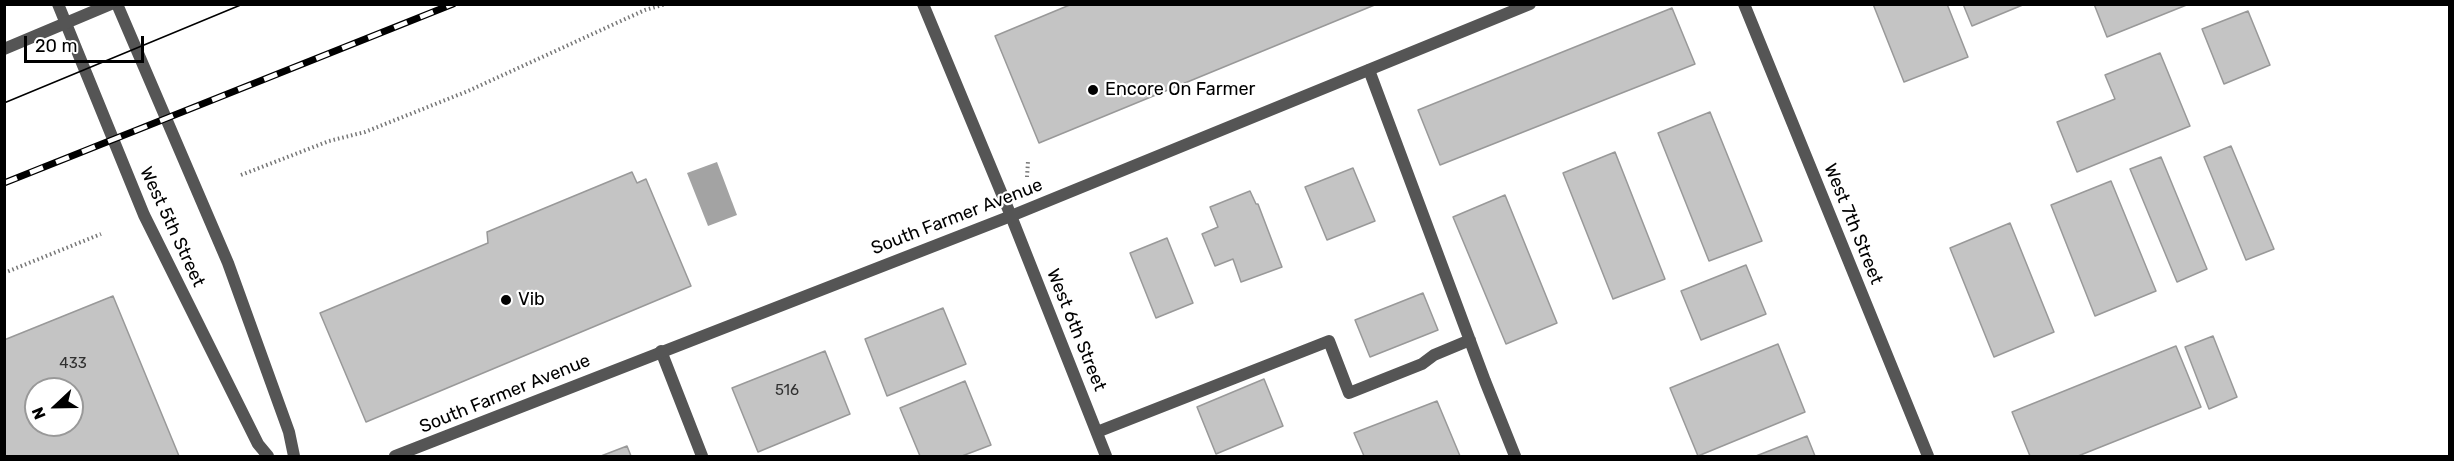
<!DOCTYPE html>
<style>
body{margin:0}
#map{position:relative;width:2454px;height:461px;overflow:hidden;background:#fff;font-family:Rubik,sans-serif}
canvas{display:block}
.frame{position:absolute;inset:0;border:6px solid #000;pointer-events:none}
.north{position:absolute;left:24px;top:377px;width:60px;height:60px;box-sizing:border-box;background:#fff;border:2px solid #999;border-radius:50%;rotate:248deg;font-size:16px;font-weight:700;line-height:24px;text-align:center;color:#000}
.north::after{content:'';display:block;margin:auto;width:21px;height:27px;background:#000;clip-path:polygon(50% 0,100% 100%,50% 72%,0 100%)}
.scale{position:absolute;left:24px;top:36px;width:120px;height:27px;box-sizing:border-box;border:3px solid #000;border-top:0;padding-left:8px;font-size:18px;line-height:21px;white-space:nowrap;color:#000;-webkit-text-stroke:4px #fff;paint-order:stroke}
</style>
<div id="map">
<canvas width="2454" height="461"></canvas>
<div class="frame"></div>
<div class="north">N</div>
<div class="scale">20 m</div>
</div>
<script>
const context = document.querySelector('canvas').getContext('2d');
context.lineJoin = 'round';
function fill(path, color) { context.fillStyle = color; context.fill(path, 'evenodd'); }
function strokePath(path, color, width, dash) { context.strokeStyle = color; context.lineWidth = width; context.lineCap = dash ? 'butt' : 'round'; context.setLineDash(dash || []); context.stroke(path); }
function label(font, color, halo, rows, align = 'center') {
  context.font = font + ' Rubik,sans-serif'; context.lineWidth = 4.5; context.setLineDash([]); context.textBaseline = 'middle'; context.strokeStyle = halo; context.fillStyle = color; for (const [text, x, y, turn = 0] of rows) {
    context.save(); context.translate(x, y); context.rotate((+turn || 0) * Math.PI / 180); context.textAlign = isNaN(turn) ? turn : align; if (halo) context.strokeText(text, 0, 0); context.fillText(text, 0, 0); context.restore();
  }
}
const water = new Path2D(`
 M717,162L737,215L708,226L687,173Z`);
const building = new Path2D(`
 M1072,4H1377L1039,143L995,36Z
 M1873,4H1947L1968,57L1904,82Z
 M1963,4H2025L1972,26Z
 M2094,4H2189L2107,37Z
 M1672,8L1695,64L1440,165L1418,110Z
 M2248,11L2270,65L2224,84L2202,29Z
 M2160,53L2190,126L2077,172L2057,122L2115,99L2105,75Z
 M1710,112L1762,241L1709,261L1658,133Z
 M2231,146L2274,249L2246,260L2204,157Z
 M1615,152L1665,279L1613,299L1563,173Z
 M2161,157L2207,269L2177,282L2130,169Z
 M1353,168L1375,221L1327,240L1305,187Z
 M632,172L637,183L646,179L691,286L366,422L320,313L488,243L487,232Z
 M2111,181L2156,291L2095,316L2051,205Z
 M1250,191L1256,204H1258L1282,267L1241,282L1233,259L1215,266L1202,234L1218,227L1210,207Z
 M1505,195L1557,323L1506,344L1453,217Z
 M2010,223L2054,332L1994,357L1950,248Z
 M1167,238L1193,303L1156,318L1130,253Z
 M1746,265L1766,314L1701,340L1681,291Z
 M1423,293L1438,330L1370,357L1355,320Z
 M113,296L179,456H4V340ZM36,389H72V425H36Z
 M943,308L966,364L887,396L865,339Z
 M2213,336L2237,397L2209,409L2185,347Z
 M1778,344L1805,412L1698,456L1670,388Z
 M2176,346L2201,407L2078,456H2030L2012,412Z
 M825,351L850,414L758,452L732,388Z
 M1264,379L1283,426L1216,454L1197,407Z
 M965,381L991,445L962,456H920L900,408Z
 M1437,401L1460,456H1364L1354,433Z
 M1807,436L1815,456H1756Z
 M627,446L631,456H601Z`);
const path = new Path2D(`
 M241,175L329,141L365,132L468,91L645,10L666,4
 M1027,177L1028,161
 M4,273L101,234`);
const service = new Path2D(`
 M923,4L1011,216
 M1369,70L1485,381L1515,456
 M661,351L702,456
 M1097,432L1329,341L1349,393L1422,364L1434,355L1470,340`);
const minor = new Path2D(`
 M58,4L144,215L258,444L268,456
 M117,4L228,263L289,432L294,456
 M1744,4L1928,456
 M1011,216L1106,456
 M395,456L1011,216L1530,4`);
const tertiary = new Path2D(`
 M4,49L111,4`);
const tram = new Path2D(`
 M4,103L243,4`);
const rail = new Path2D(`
 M4,183L453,4`);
const markers = [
 [1093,90,6,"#000"],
 [506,300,6,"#000"]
];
const numberNames = [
 ["433",73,364],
 ["516",787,391]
];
const poiNames = [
 ["Encore On Farmer",1105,90],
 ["Vib",518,300]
];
const streetNames = [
 ["South Farmer Avenue",957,217,-21],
 ["West 7th Street",1853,224,68],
 ["West 5th Street",172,227,65],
 ["West 6th Street",1076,330,68],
 ["South Farmer Avenue",505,394,-22]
];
fill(water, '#a3a3a3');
fill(building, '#c4c4c4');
strokePath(building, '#999', 1.5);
strokePath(path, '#777', 4, [1.5, 3]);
strokePath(service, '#555', 12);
strokePath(minor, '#555', 12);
strokePath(tertiary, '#555', 12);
strokePath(tram, '#000', 1.5);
strokePath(rail, '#000', 7);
strokePath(rail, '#fff', 4.5, [14]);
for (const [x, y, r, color] of markers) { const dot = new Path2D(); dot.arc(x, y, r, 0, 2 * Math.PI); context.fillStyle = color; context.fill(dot); strokePath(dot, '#fff', 2); }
label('15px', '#313131', null, numberNames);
label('18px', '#000', '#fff', poiNames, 'left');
label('18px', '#000', '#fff', streetNames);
</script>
